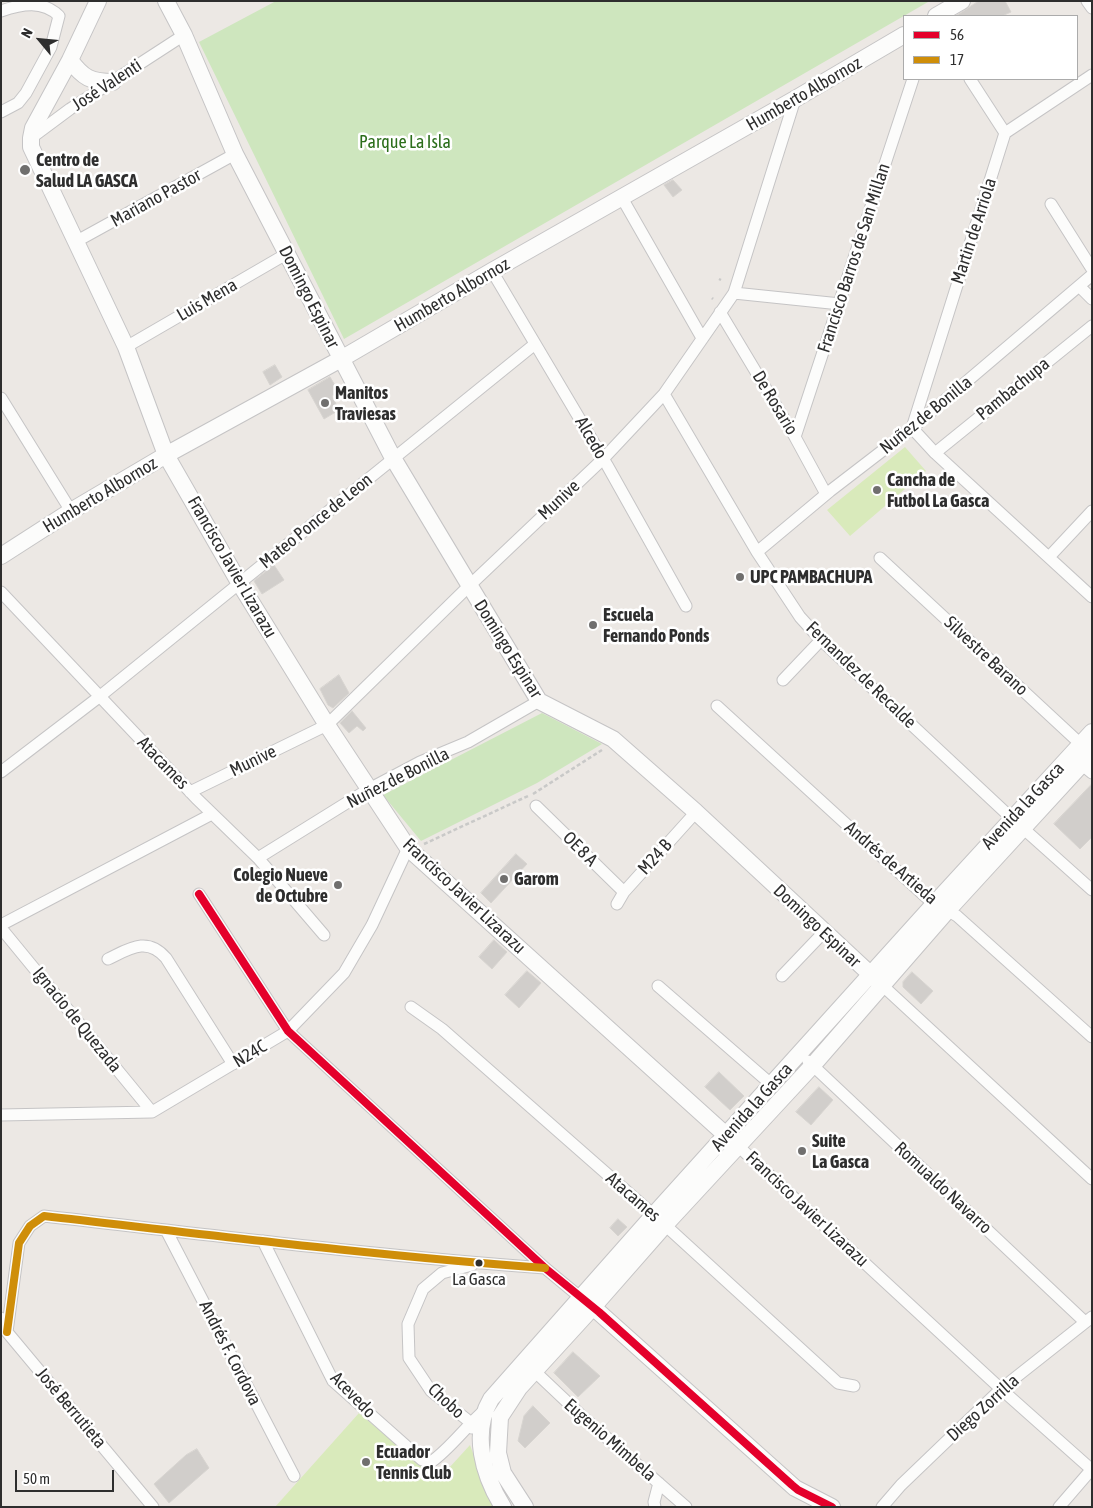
<!DOCTYPE html>
<meta charset="utf-8">
<style>
body{margin:0}
#map{position:relative;width:1093px;height:1508px;overflow:hidden;background:#ece8e4;font-family:"Asap Condensed",sans-serif}
canvas{display:block}
.frame{position:absolute;inset:0;border:2px solid #2e2e2e;pointer-events:none}
.legend{position:absolute;left:903px;top:15px;width:175px;height:65px;box-sizing:border-box;background:#fff;border:1px solid #ababab;margin:0;padding:6px 9px;list-style:none;font-size:15px;color:#2e2e2e}
.legend li{display:flex;align-items:center;gap:10px;height:25px}
.legend b{width:25px;border:1px solid #ababab}
.north{position:absolute;left:15px;top:15px;width:50px;height:50px;-webkit-text-stroke:4px #fff;paint-order:stroke;rotate:298deg;font-size:14px;font-weight:700;line-height:20px;text-align:center;color:#2e2e2e}
.north::after{content:'';display:block;margin:auto;width:18px;height:22px;background:#2e2e2e;clip-path:polygon(50% 0,100% 100%,50% 72%,0 100%)}
.scale{position:absolute;left:15px;top:1470px;width:99px;height:22px;box-sizing:border-box;border:2px solid #2e2e2e;border-top:0;padding-left:6px;font-size:15px;line-height:18px;white-space:nowrap;color:#2e2e2e;-webkit-text-stroke:4px #fff;paint-order:stroke}
</style>
<div id="map">
<canvas width="1093" height="1508"></canvas>
<div class="frame"></div>
<ul class="legend">
<li><b style="height:6px;background:#e4002b"></b>56</li>
<li><b style="height:6px;background:#cf8e09"></b>17</li>
</ul>
<div class="north">N</div>
<div class="scale">50 m</div>
</div>
<script>
const context = document.querySelector('canvas').getContext('2d');
context.lineJoin = 'round';
function fill(path, color) { context.fillStyle = color; context.fill(path, 'evenodd'); }
function strokePath(path, color, width, dash) { context.strokeStyle = color; context.lineWidth = width; context.lineCap = dash ? 'butt' : 'round'; context.setLineDash(dash || []); context.stroke(path); }
function label(font, color, halo, rows, align = 'center') {
  context.font = font + ' "Asap Condensed",sans-serif'; context.lineWidth = 5; context.setLineDash([]); context.textBaseline = 'middle'; context.strokeStyle = halo; context.fillStyle = color; for (const [text, x, y, turn = 0] of rows) {
    context.save(); context.translate(x, y); context.rotate((+turn || 0) * Math.PI / 180); context.textAlign = isNaN(turn) ? turn : align; if (halo) context.strokeText(text, 0, 0); context.fillText(text, 0, 0); context.restore();
  }
}
const green = new Path2D(`
 M276,1H928V2L344,339L199,42Z
 M542,713L602,744L537,783L421,841L383,795Z`);
const pitch = new Path2D(`
 M905,447L926,471L850,536L827,510Z
 M359,1413L438,1480L470,1445L493,1507H275Z`);
const building = new Path2D(`
 M979,1H1005L1011,12L1002,16H956Z
 M673,180L682,190L673,197L664,185Z
 M275,365L282,377L270,385L263,372Z
 M330,377L339,392L332,396L339,410L324,419L308,390Z
 M274,565L284,580L262,594L254,581Z
 M339,675L349,693L333,708L328,705L320,689Z
 M352,711L366,728L363,731L357,726L349,733L340,723Z
 M1092,784V837L1080,849L1054,824Z
 M516,854L527,864L491,903L481,893Z
 M494,940L507,952L492,969L479,957Z
 M527,971L541,983L519,1008L505,995Z
 M912,972L933,991L921,1004L903,987V982Z
 M719,1072L744,1096L730,1110L705,1087Z
 M819,1087L833,1100L811,1125L796,1112Z
 M618,1219L627,1227L618,1236L610,1228Z
 M573,1352L600,1376L578,1397L554,1373Z
 M533,1406L550,1423L525,1448L518,1441L524,1416Z
 M197,1449L209,1468L169,1503L154,1484L186,1455Z`);
const path = new Path2D(`
 M719,279L721,280
 M712,298L713,299
 M533,794L602,750
 M424,844L528,796`);
const street = new Path2D(`
 M1087,1L1092,8
 M1,11C22,4 43,0 59,16L51,47L26,93L18,103L1,112
 M970,79L1005,133
 M31,138L70,109L184,35
 M622,198L702,338
 M1051,204L1092,269
 M77,241L235,154
 M492,271L607,465L686,606
 M1080,287L1092,299
 M734,293L840,304
 M720,312L795,437L826,494
 M126,347L288,253
 M664,394L757,552L800,617L821,640L1006,813L1092,890
 M1,398L71,511
 M912,428L1005,133L1092,75
 M912,428L935,453L1092,597
 M795,437L913,79
 M935,453L1092,326
 M757,552L830,491L912,428L1092,275
 M1049,557L1092,511
 M880,558L1086,749
 M1,592L196,798L258,858L324,935
 M783,680L821,640
 M717,706L927,898L957,916L1092,1037
 M1081,764L1092,773
 M1,772L99,697L535,344
 M190,792L327,725L469,586L603,459L664,394L734,293L795,99
 M536,806L624,892
 M258,858L369,789L420,762L468,742L539,701
 M199,894L288,1031L545,1268L586,1302
 M617,904L624,892L696,812
 M1,925L212,814
 M1,928L152,1112
 M108,959C129,949 147,936 166,958L233,1064
 M782,976L824,932
 M658,986L772,1085
 M883,986L1092,1179
 M411,1007L442,1029L665,1225L838,1383L854,1386
 M808,1061L1085,1322
 M1,1115L152,1112L288,1031L344,973L372,925L408,848
 M738,1146L1001,1389L1092,1470
 M166,1230L294,1476
 M263,1241L333,1381L422,1460L431,1462C450,1449 466,1426 485,1410
 M1,1318L7,1332L153,1507
 M7,1332L19,1243L30,1226L44,1216C211,1235 378,1256 545,1268
 M529,1366L584,1418L686,1507
 M472,1428L470,1422L431,1391L409,1358L408,1324L423,1289L442,1273L472,1265
 M655,1507L654,1502L659,1483
 M882,1507L901,1485L1001,1389L1092,1317
 M1059,1507L1091,1470`);
const secondary = new Path2D(`
 M98,1L70,60L33,128L31,138V147L126,347L166,455L240,584L327,725L408,848L738,1146
 M166,1L184,35L235,154L393,458L539,701L613,739L696,812L883,986
 M936,16L962,1
 M70,60C83,78 91,82 113,82
 M1,556L71,511L166,455L341,359L492,271L795,99L904,35
 M593,1307L795,1488L832,1507
 M503,1507C483,1475 471,1433 491,1399L659,1209L935,903L1092,732
 M525,1507L503,1473L498,1453L500,1417L519,1388L593,1307L665,1225L813,1065L947,911L1092,753`);
const bus1 = new Path2D(`
 M199,894L288,1031L545,1268L599,1312L792,1485L798,1490L832,1507`);
const bus2 = new Path2D(`
 M7,1332L19,1243L30,1226L44,1216C211,1235 378,1256 545,1268`);
const markers = [
 [25,170,6,"#706f6e"],
 [325,403,5,"#706f6e"],
 [877,490,5,"#706f6e"],
 [740,577,5,"#706f6e"],
 [593,625,5,"#706f6e"],
 [504,879,5,"#706f6e"],
 [338,885,5,"#706f6e"],
 [802,1151,5,"#706f6e"],
 [479,1263,4.5,"#2e2e2e"],
 [366,1462,5,"#706f6e"]
];
const busNames = [
 ["La Gasca",479,1280]
];
const streetNames = [
 ["José Valenti",107,85,-33],
 ["Humberto Albornoz",804,94,-30],
 ["Mariano Pastor",156,198,-29],
 ["Martin de Arriola",974,231,-72],
 ["Francisco Barros de San Millan",854,258,-72],
 ["Humberto Albornoz",452,295,-30],
 ["Domingo Espinar",309,297,63],
 ["Luis Mena",207,300,-30],
 ["Pambachupa",1013,389,-39],
 ["De Rosario",775,403,59],
 ["Nuñez de Bonilla",926,415,-39],
 ["Alcedo",591,438,60],
 ["Humberto Albornoz",100,495,-31],
 ["Munive",559,500,-43],
 ["Mateo Ponce de Leon",316,521,-39],
 ["Francisco Javier Lizarazu",232,567,60],
 ["Domingo Espinar",508,649,58],
 ["Silvestre Barano",986,656,43],
 ["Fernandez de Recalde",861,675,44],
 ["Munive",253,761,-26],
 ["Atacames",163,763,46],
 ["Nuñez de Bonilla",398,778,-27],
 ["Avenida la Gasca",1023,806,-47],
 ["OE 8 A",580,849,45],
 ["M24 B",655,857,-48],
 ["Andrés de Artieda",891,863,41],
 ["Francisco Javier Lizarazu",464,896,43],
 ["Domingo Espinar",817,926,43],
 ["Ignacio de Quezada",77,1020,51],
 ["N24C",250,1054,-31],
 ["Avenida la Gasca",752,1107,-48],
 ["Romualdo Navarro",943,1188,43],
 ["Atacames",633,1197,41],
 ["Francisco Javier Lizarazu",807,1209,43],
 ["Andrés F. Cordova",230,1353,63],
 ["Acevedo",353,1395,46],
 ["Chobo",446,1401,43],
 ["José Berrutieta",71,1408,50],
 ["Diego Zorrilla",983,1408,-42],
 ["Eugenio Mimbela",610,1440,41]
];
const parkNames = [
 ["Parque La Isla",405,142]
];
const poiNames = [
 ["Centro de",36,160],
 ["Salud LA GASCA",36,181],
 ["Manitos",335,393],
 ["Traviesas",335,414],
 ["Cancha de",887,480],
 ["Futbol La Gasca",887,501],
 ["UPC PAMBACHUPA",750,577],
 ["Escuela",603,615],
 ["Fernando Ponds",603,636],
 ["Colegio Nueve",328,875,"right"],
 ["de Octubre",328,896,"right"],
 ["Garom",514,879],
 ["Suite",812,1141],
 ["La Gasca",812,1162],
 ["Ecuador",376,1452],
 ["Tennis Club",376,1473]
];
fill(green, '#cee6be');
fill(pitch, '#d9eabb');
fill(building, '#d1cecb');
strokePath(building, '#d7d4d0', 1);
strokePath(street, '#c5c4c5', 13);
strokePath(secondary, '#c5c4c5', 18);
strokePath(path, '#c9c9c8', 2.5, [4, 2.5]);
strokePath(street, '#fcfcfb', 11);
strokePath(secondary, '#fcfcfb', 16);
strokePath(bus1, '#e4002b', 8);
strokePath(bus2, '#cf8e09', 8);
for (const [x, y, r, color] of markers) { const dot = new Path2D(); dot.arc(x, y, r, 0, 2 * Math.PI); context.fillStyle = color; context.fill(dot); strokePath(dot, '#fff', 2); }
label('17px', '#2e2e2e', '#fff', busNames);
label('18px', '#2e2e2e', '#fff', streetNames);
label('18px', '#2c6e1b', '#fff', parkNames);
label('bold 18px', '#2e2e2e', '#fff', poiNames, 'left');
</script>
